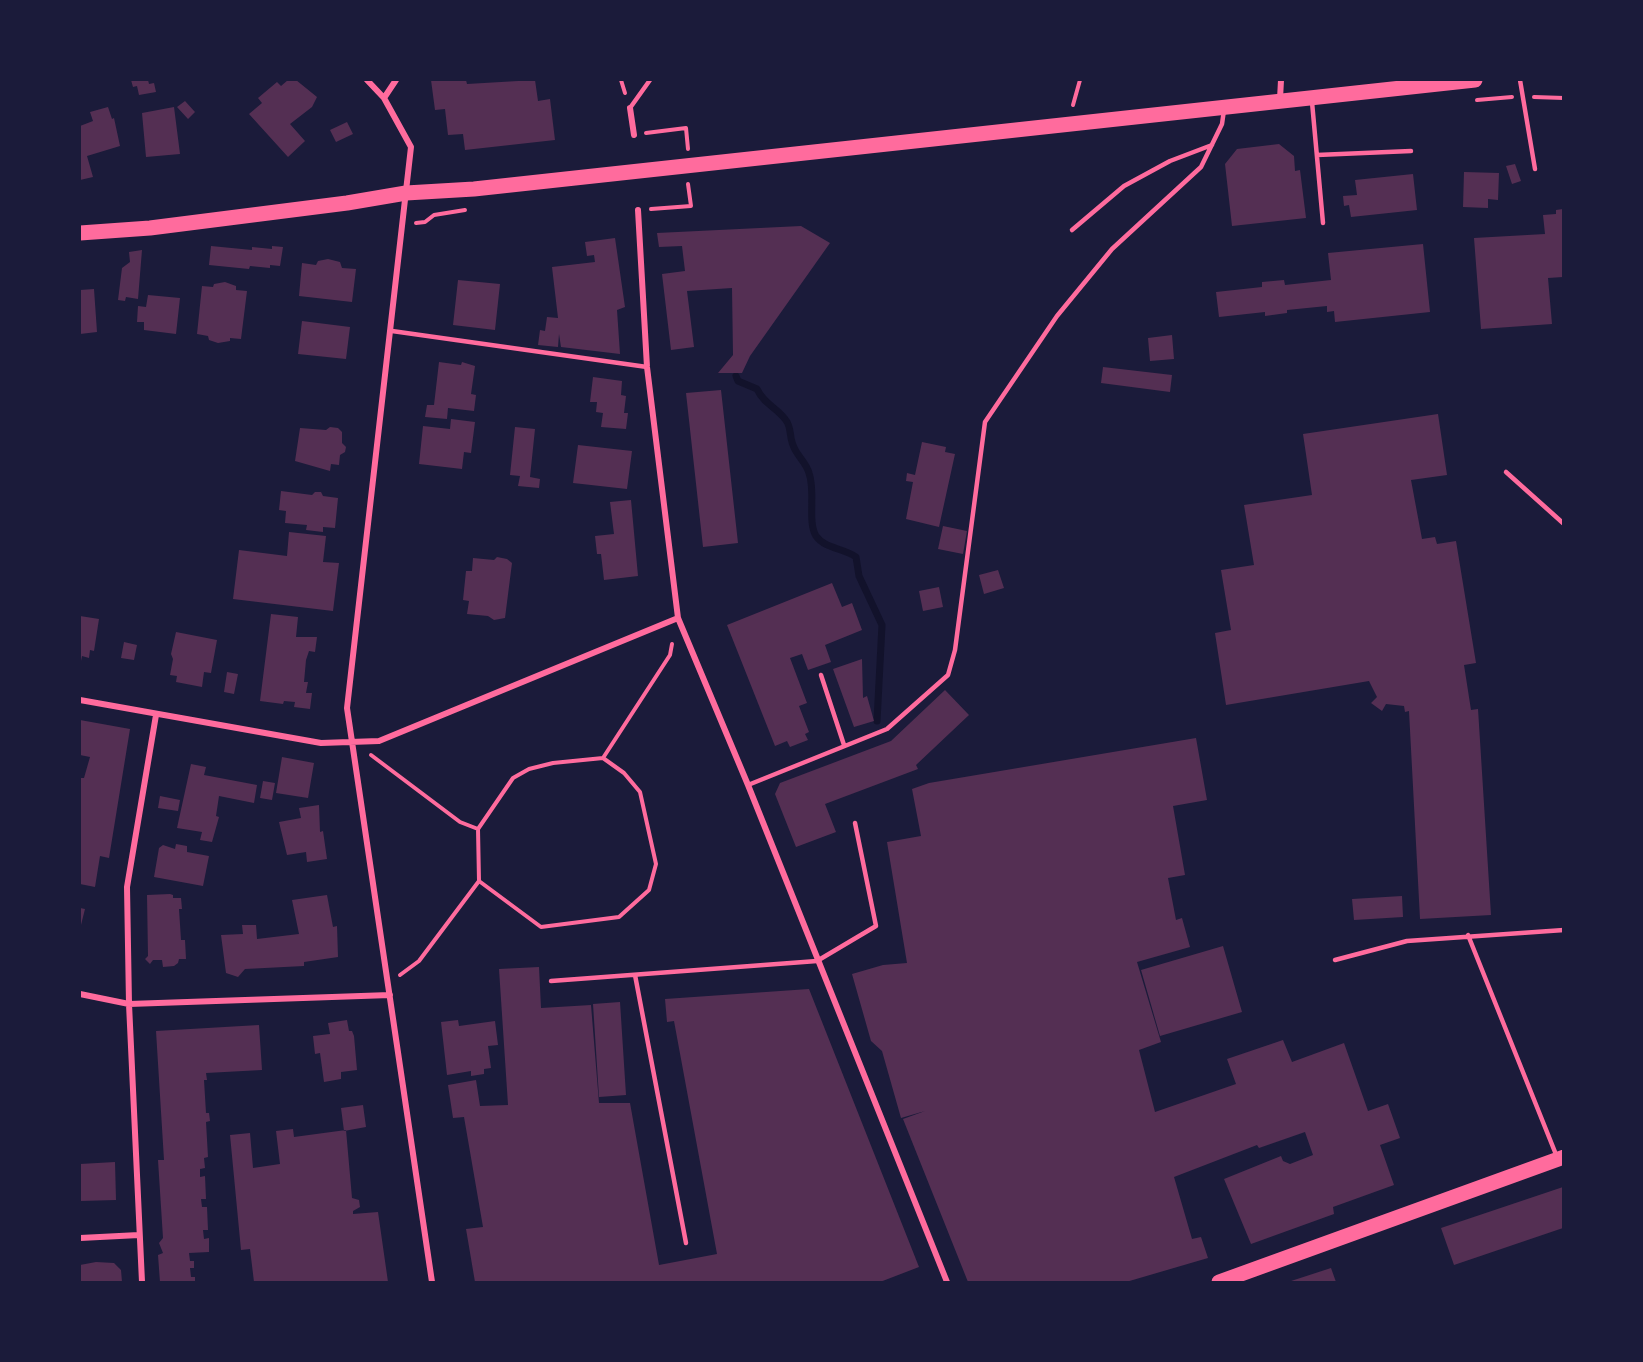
<!DOCTYPE html>
<style>
body{margin:0}
#map{position:relative;width:1643px;height:1362px;overflow:hidden;background:#1b1b3a;font-family:"Space Grotesk",sans-serif}
canvas{display:block}
.frame{position:absolute;inset:0;border:81px solid #1b1b3a;pointer-events:none}
</style>
<div id="map">
<canvas width="1643" height="1362"></canvas>
<div class="frame"></div>
</div>
<script>
const context = document.querySelector('canvas').getContext('2d');
context.lineJoin = 'round';
function strokePath(path, color, width, dash) { context.strokeStyle = color; context.lineWidth = width; context.lineCap = dash ? 'butt' : 'round'; context.setLineDash(dash || []); context.stroke(path); }
function fill(path, color) { context.fillStyle = color; context.fill(path, 'evenodd'); }
const stream = new Path2D(`
 M736,376L738,381L757,389C764,404 776,407 785,419C792,427 789,436 793,445C796,455 806,462 809,473C816,492 807,521 816,536C825,549 844,548 856,557L859,576L882,625L877,721`);
const building = new Path2D(`
 M131,80H148L149,84L154,83L156,92L139,95L137,86L133,87Z
 M288,80H296L317,97L312,107L290,124L305,141L288,157L249,114L262,103L258,98L277,82L281,86Z
 M431,80H466L467,84L535,80L538,101L550,99L555,140L465,150L463,134L448,135L445,109L435,110Z
 M185,101L195,112L188,119L177,107Z
 M108,107L112,119L114,118L120,146L87,156L93,177L80,180V126L93,121L90,112Z
 M174,107L180,154L146,157L142,113Z
 M347,122L353,134L336,142L330,130Z
 M1279,144L1294,156L1295,171L1300,170L1306,218L1232,226L1225,164L1237,149Z
 M1515,164L1521,181L1512,184L1506,166Z
 M1464,172L1499,173L1498,200L1488,199V208L1463,207Z
 M1413,174L1417,210L1351,217L1349,205L1344,206L1343,196L1357,195L1355,180Z
 M1563,209V277L1548,278L1552,324L1481,329L1474,238L1545,234L1543,215L1556,214V210Z
 M801,226L830,243L750,356L742,373H718L733,355L732,288L687,291L694,347L671,350L662,274L685,271L682,246L659,247L657,233Z
 M615,238L625,307L617,310L620,354L561,347L559,334L558,347L538,345L540,330L545,331L547,317L558,318L552,267L595,262L594,255L587,256L585,242Z
 M1423,244L1430,312L1335,322L1334,311L1327,312V306L1287,310V313L1265,316V312L1219,317L1216,292L1262,287V282L1284,280L1285,285L1331,280L1328,253Z
 M211,246L252,250V247L272,249V246L283,247L280,266L270,265V268L250,266L249,269L209,265Z
 M142,250L138,299L126,297L125,301L118,300L122,268L130,262L129,252Z
 M328,259L340,262L342,268L356,269L352,302L299,296L302,263L316,265L318,261Z
 M458,280L500,284L495,330L453,325Z
 M225,282L236,286V290L247,291L241,339L230,338V341L218,343L209,340L208,336L197,334L202,286L213,287L214,284Z
 M94,289L97,332L80,334V290Z
 M148,295L180,298L176,334L144,330V322H137L138,306L146,307Z
 M302,321L350,327L346,359L298,354Z
 M1172,335L1174,359L1150,361L1148,338Z
 M439,362L461,365L462,362L475,366L471,394L476,395L474,411L448,408L447,419L425,417L427,405H434Z
 M1103,367L1172,375L1170,392L1101,383Z
 M593,377L622,381L621,395L626,396L624,413H628L626,429L601,427L603,413L596,412L597,402H590Z
 M721,390L738,543L703,547L686,393Z
 M1438,414L1447,475L1411,480L1422,539L1435,537L1437,544L1456,541L1476,663L1464,665L1471,710L1478,709L1491,915L1420,919L1409,711L1405,712L1404,706L1386,704L1382,711L1371,703L1377,697L1369,681L1226,705L1215,633L1231,630L1221,570L1254,565L1244,505L1312,495L1303,434Z
 M451,419L475,422L471,453L464,452L462,469L419,464L423,426L450,429Z
 M330,427L338,428L342,432V443L346,447L345,452L340,455L339,465L331,464L330,471L295,461L300,428L326,430Z
 M515,427L535,429L530,477L540,479L539,488L518,486L520,476L510,475Z
 M922,442L946,447L945,452L955,454L939,527L906,519L913,482L906,481L907,473L915,475Z
 M578,445L632,451L627,489L573,483Z
 M281,491L312,495L315,492H321L323,496L338,498L335,528L323,527V532L306,530L307,525L285,523L286,511L279,510Z
 M631,500L638,576L604,580L601,554H597L595,536L614,534L610,502Z
 M943,526L967,531L963,554L938,549Z
 M289,532L326,536L323,562L339,563L333,611L233,599L239,550L287,556Z
 M497,557L507,559L512,563L505,618L494,620L488,616L467,614L469,601L463,600L466,571H472L473,558L494,560Z
 M998,570L1004,588L984,594L979,575Z
 M832,583L842,607L852,603L862,630L825,645L831,662L808,670L802,654L790,658L807,703L799,706L809,732L805,734L808,740L790,747L787,741L775,746L727,625Z
 M939,587L943,607L923,611L919,591Z
 M271,614L298,617L296,637H317L315,652L309,651L306,660L304,682H308L306,693H312L310,709L294,707L295,702L284,701L283,704L260,701Z
 M80,616L99,619L94,651L90,650L89,658L82,656L81,661Z
 M176,632L217,640L211,673L204,672L202,687L176,682L177,676L170,675L173,659L171,654Z
 M124,642L137,645L134,660L121,658Z
 M862,659L863,698L867,696L874,721L854,727L833,669Z
 M227,672L238,674L234,694L224,692Z
 M945,690L969,715L916,765L918,769L825,804L836,832L796,847L775,794L780,783L891,741Z
 M80,720L130,729L109,858L100,856L95,887L80,884V778H84L90,757L80,755Z
 M1196,738L1207,800L1173,806L1185,875L1168,878L1176,920L1182,918L1190,947L1137,962L1161,1042L1139,1050L1155,1112L1236,1084L1227,1059L1283,1040L1292,1062L1344,1043L1368,1111L1388,1104L1400,1138L1380,1145L1394,1185L1333,1207L1334,1214L1251,1244L1224,1179L1281,1156L1283,1161L1290,1164L1313,1155L1305,1132L1259,1148L1257,1145L1174,1177L1192,1239L1201,1237L1208,1258L1126,1282H968L903,1119L925,1111L901,1118L882,1051L871,1041L852,974L883,965L907,963L887,842L921,836L912,789L929,783Z
 M282,757L314,763L308,798L276,793Z
 M191,764L206,767L204,775L257,785L254,803L219,796L216,816L219,817L212,842L200,840L202,832L177,828Z
 M263,781L275,783L272,800L260,798Z
 M160,796L180,800L178,811L158,808Z
 M319,805L320,832L323,831L327,859L307,862L306,852L287,855L279,822L301,818L299,808Z
 M176,844L187,846V852L209,856L203,886L154,877L159,848L163,845L175,849Z
 M147,895L170,894L173,895V898H181L182,909H179L181,940H185L186,959H179L178,963L174,966L163,967L162,960H153L150,964L145,959L148,956Z
 M327,895L333,927L337,926L338,957L304,962V966L245,969L238,977L226,973L221,935L243,934L242,925H256L257,939L299,934L292,900Z
 M1402,896L1403,917L1354,920L1352,899Z
 M80,908L85,909L80,929Z
 M1223,946L1242,1012L1160,1036L1141,970Z
 M539,967L541,1008L591,1005L599,1103H630L659,1265L717,1254L674,1021L667,1022L665,999L809,989L919,1267L880,1282H475L466,1229L483,1227L464,1117L453,1118L448,1085L476,1080L480,1106L508,1105L499,969Z
 M620,1002L626,1095L599,1097L593,1004Z
 M347,1020L349,1031H352L354,1036L357,1070L341,1072V1079L324,1082L320,1053L315,1054L313,1036L330,1034L328,1023Z
 M458,1020L459,1026L495,1021L498,1045L488,1046L491,1068L484,1069V1074L471,1076V1071L447,1075L441,1022Z
 M259,1025L262,1070L206,1073L207,1080H204L206,1113H209L210,1121L206,1122L208,1157L204,1158L205,1168L200,1169V1177L205,1176L206,1199H201L202,1207H207L208,1230H203L204,1239L209,1238V1252L189,1253L190,1261H194V1268H190L191,1277H195V1282H160L158,1255L163,1253L159,1243L163,1238L158,1160H164L156,1031Z
 M363,1105L366,1127L344,1131L341,1108Z
 M293,1129L294,1137L346,1130L352,1198L359,1200L360,1207L353,1211V1214L378,1212L388,1282H254L250,1249L241,1250L230,1135L250,1133L253,1168L280,1164L276,1131Z
 M115,1162L116,1200L80,1201V1164Z
 M1563,1187V1228L1454,1265L1441,1228Z
 M96,1262L114,1263L121,1270L122,1282H80V1265Z
 M1331,1268L1336,1282H1288Z`);
const path = new Path2D(`
 M621,80L625,93
 M1534,97L1564,98
 M1477,100L1512,97
 M1073,105L1080,80
 M646,133L686,128L688,149
 M651,209L691,206L688,184
 M416,223L425,222L434,215L465,210
 M371,755L460,822L478,829
 M603,758L670,655L672,644
 M400,975L419,961L479,881L478,829L513,778L529,769L553,763L603,758L624,773L640,792L656,864L649,890L619,917L541,927L479,881`);
const service = new Path2D(`
 M1520,80L1535,169
 M1312,102L1323,223
 M630,108L650,80
 M1317,155L1411,151
 M1072,230L1124,186L1170,161L1212,145
 M392,331L647,367
 M1506,472L1564,524
 M821,675L844,745
 M748,785L887,729L948,675L955,650L985,422L1057,316L1112,249L1201,167L1222,124L1224,110
 M1468,935L1557,1157
 M1335,960L1407,941L1564,930
 M635,975L686,1243
 M551,981L817,961L876,926L855,823`);
const minor = new Path2D(`
 M367,80L384,98L411,147L347,708L432,1282
 M384,98L396,80
 M1280,99L1281,80
 M630,108L634,135
 M638,210L647,367L678,618L748,785L947,1282
 M80,700L321,743L379,741L678,618
 M80,994L129,1004L390,995
 M80,1238L139,1235
 M142,1282L129,1004L127,887L156,715`);
const primary = new Path2D(`
 M80,233L150,228L347,203L406,193L474,189L1475,80
 M1219,1282L1564,1157`);
strokePath(stream, '#12122b', 7);
fill(building, '#542f53');
strokePath(path, '#ff6b9d', 4);
strokePath(service, '#ff6b9d', 4.5);
strokePath(minor, '#ff6b9d', 6);
strokePath(primary, '#ff6b9d', 15);
</script>
